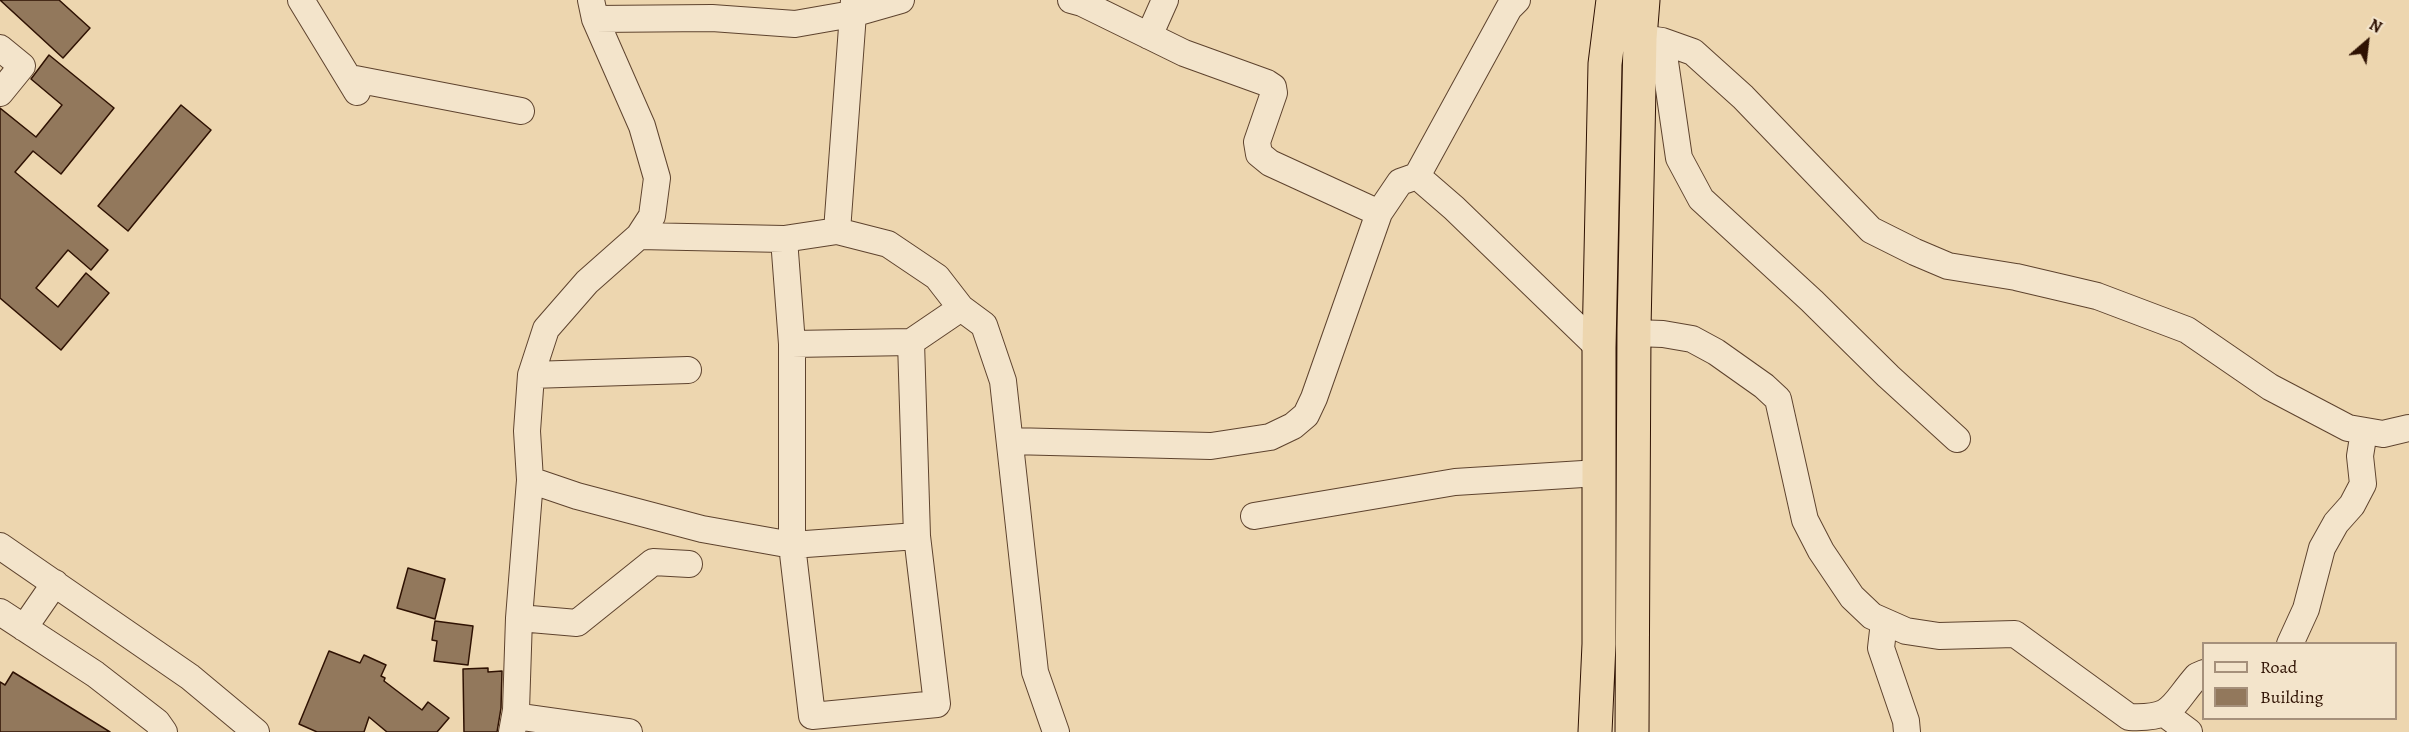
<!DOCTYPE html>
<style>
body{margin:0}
#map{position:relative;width:2409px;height:732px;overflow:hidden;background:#edd6af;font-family:Alegreya,serif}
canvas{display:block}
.legend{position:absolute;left:2202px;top:642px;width:195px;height:78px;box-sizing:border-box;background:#f3e4cb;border:2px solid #a5907b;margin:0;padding:8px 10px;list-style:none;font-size:18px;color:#2f1203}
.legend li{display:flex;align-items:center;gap:12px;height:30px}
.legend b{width:30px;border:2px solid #a5907b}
.north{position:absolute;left:2337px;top:12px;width:60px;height:60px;-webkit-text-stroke:4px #f3e4cb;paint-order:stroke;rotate:28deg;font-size:16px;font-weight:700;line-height:24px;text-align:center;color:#2f1203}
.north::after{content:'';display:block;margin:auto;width:21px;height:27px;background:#2f1203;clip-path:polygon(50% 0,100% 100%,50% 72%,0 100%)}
</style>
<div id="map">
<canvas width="2409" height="732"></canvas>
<ul class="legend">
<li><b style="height:8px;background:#f3e4cb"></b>Road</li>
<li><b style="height:16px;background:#92785c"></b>Building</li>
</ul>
<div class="north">N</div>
</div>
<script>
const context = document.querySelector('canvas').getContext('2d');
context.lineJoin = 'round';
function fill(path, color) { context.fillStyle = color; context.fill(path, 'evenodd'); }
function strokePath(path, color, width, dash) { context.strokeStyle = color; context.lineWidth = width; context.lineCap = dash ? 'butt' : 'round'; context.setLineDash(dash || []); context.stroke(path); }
const building = new Path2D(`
 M0,0H59L90,28L63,58Z
 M49,55L114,108L61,174L33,151L15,172L108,250L91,270L68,250L36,288L58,307L86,273L109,293L61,350L0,298V108L36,137L62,105L31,79Z
 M181,105L211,130L128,231L98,206Z
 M408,568L445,579L435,619L397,608Z
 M435,621L473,626L468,665L434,661L437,641L432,640Z
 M329,651L360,663L364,655L386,665L381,676L385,678L384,681L422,710L428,702L449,718L437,732H387L369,717L364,732H317L299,724Z
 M488,668V672L502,671L501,708L497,732H464L463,669Z
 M13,672L110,732H0V682L5,685Z`);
const minor = new Path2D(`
 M301,0L357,92
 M1071,0L1082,3L1184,53L1267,83L1273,87L1274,93L1257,142L1259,154L1270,163L1379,213L1400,182L1417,176L1454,208L1599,348
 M595,19L712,18L795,24L852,14L901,0
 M1149,36L1165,0
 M1640,38L1662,41L1693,52L1743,97L1871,230L1915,252L1948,266L2016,277L2097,296L2187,330L2270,387L2348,428L2383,434L2409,428
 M1662,41L1679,158L1701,199L1812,301L1888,376L1957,439
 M0,48L22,66L0,93
 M350,78L521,111
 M1417,176L1509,8L1517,0
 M837,231L854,0
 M639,236L784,239L837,231L888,244L937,277L961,308L984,325L1003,381L1035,672L1056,732
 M784,239L792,344V545L812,716L937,704L917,536L911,342L961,308
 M1634,333L1663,334L1692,339L1716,352L1764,386L1778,399L1805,520L1821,551L1852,597L1872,616L1906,631L1939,636L2015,634L2129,717C2174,719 2170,707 2197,676L2204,673
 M792,344L911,342
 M531,375L688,370
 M1010,441L1211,446L1270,437L1293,426L1306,415L1314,398L1379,213
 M530,480L577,496L702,529L792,545L917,536
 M1254,516L1455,482L1599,473
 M0,546L190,677L256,732
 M0,612L95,674L157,722L164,732
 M519,618L577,623L653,562L689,564
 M1884,622L1881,648L1906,721L1907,732
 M24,628L55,583
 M2290,644L2306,609L2322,548L2336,523L2352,505L2363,484L2360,456L2364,431
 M2165,714L2189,732
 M515,716L629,732
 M512,732L516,710L519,618L530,480L527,431L531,375L546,329L587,282L639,236L652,216L657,178L642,126L595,19L591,0`);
const highway = new Path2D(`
 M1595,732L1599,644V348L1605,64L1613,0
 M1632,732L1634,329L1640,38L1643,0`);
fill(building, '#92785c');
strokePath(building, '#2f1203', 1.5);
strokePath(minor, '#5e432e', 28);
strokePath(highway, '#2f1203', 35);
strokePath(minor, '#f3e4cb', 26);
strokePath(highway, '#edd6af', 33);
</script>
